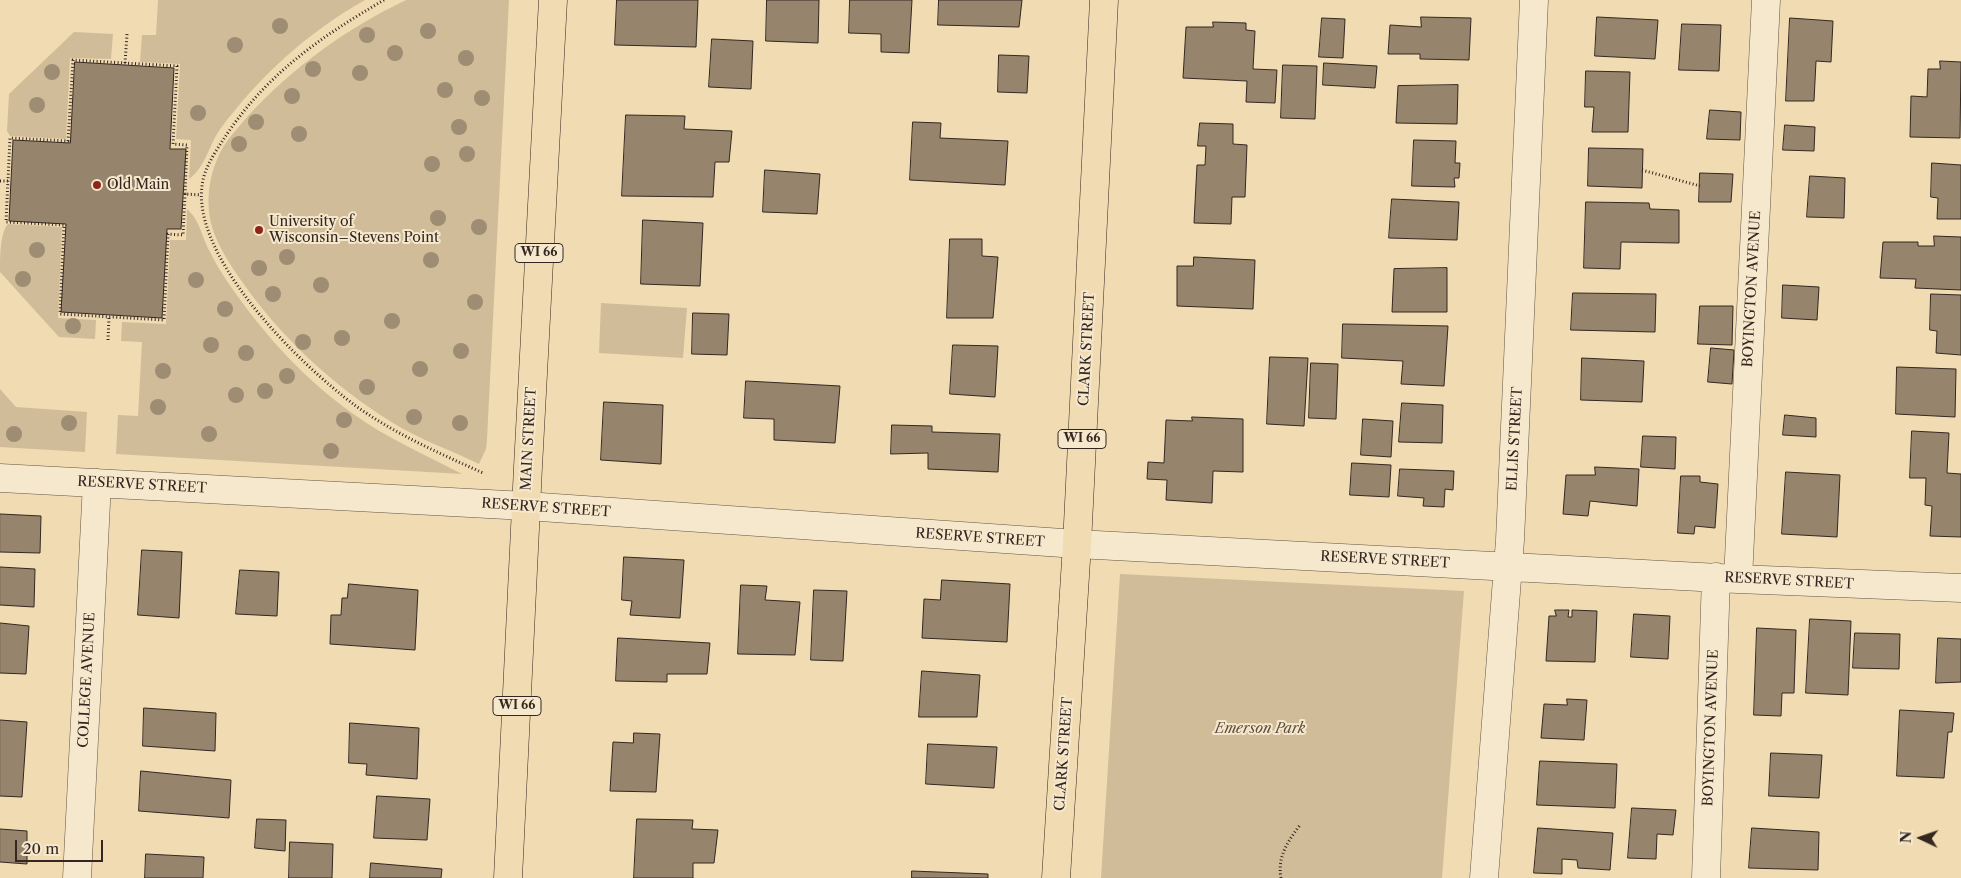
<!DOCTYPE html>
<meta charset="utf-8">
<style>
body{margin:0}
#map{position:relative;width:1961px;height:878px;overflow:hidden;background:#f1dbb2;font-family:"Libre Caslon Text",serif}
canvas{display:block}
.north{position:absolute;left:1896px;top:813px;width:50px;height:50px;-webkit-text-stroke:4px #f6e8cd;paint-order:stroke;rotate:273deg;font-size:14px;font-weight:700;line-height:20px;text-align:center;color:#342721}
.north::after{content:'';display:block;margin:auto;width:18px;height:22px;background:#342721;clip-path:polygon(50% 0,100% 100%,50% 72%,0 100%)}
.scale{position:absolute;left:15px;top:840px;width:88px;height:22px;box-sizing:border-box;border:2px solid #342721;border-top:0;padding-left:6px;font-size:15px;line-height:18px;white-space:nowrap;color:#342721;-webkit-text-stroke:4px #f6e8cd;paint-order:stroke}
</style>
<div id="map">
<canvas width="1961" height="878"></canvas>
<div class="north">N</div>
<div class="scale">20 m</div>
</div>
<script>
const context = document.querySelector('canvas').getContext('2d');
context.lineJoin = 'round';
function fill(path, color) { context.fillStyle = color; context.fill(path, 'evenodd'); }
function strokePath(path, color, width, dash) { context.strokeStyle = color; context.lineWidth = width; context.lineCap = dash ? 'butt' : 'round'; context.setLineDash(dash || []); context.stroke(path); }
function label(font, color, halo, rows, align = 'center') {
  context.font = font + ' "Libre Caslon Text",serif'; context.lineWidth = 4; context.setLineDash([]); context.textBaseline = 'middle'; context.strokeStyle = halo; context.fillStyle = color; for (const [text, x, y, turn = 0] of rows) {
    context.save(); context.translate(x, y); context.rotate((+turn || 0) * Math.PI / 180); context.textAlign = isNaN(turn) ? turn : align; if (halo) context.strokeText(text, 0, 0); context.fillText(text, 0, 0); context.restore();
  }
}
const green = new Path2D(`
 M158,0H365C308,32 260,76 221,128C209,144 206,167 189,179L191,140L176,139L180,64L140,62L142,35H156Z
 M406,0H509L487,439L486,449L479,464C451,450 420,440 393,423C332,385 279,336 238,276C225,256 211,235 209,211C207,192 211,172 219,155C225,141 238,128 248,116C292,68 347,28 406,0Z
 M74,32L113,34L111,59L70,58L66,139L10,136L7,131L9,94Z
 M187,209C200,220 202,238 210,252C217,267 227,281 236,294C269,340 306,380 352,413C386,438 426,455 462,474L116,454L118,415L138,416L142,342L121,341L122,322L166,324L170,240H186Z
 M8,224L62,227L58,318L96,320L95,339L59,337L0,272C0,259 0,232 8,224Z
 M601,303L687,308L683,358L599,353Z
 M0,389L16,407L87,412L85,452L0,447Z
 M1120,574L1464,591L1442,878H1101Z`);
const building = new Path2D(`
 M617,0H698L696,47L615,45Z
 M767,0H819L818,43L766,41Z
 M850,0H912L909,53L881,52V34L849,33Z
 M939,0H1022L1019,27L938,25Z
 M1421,17L1471,18L1469,60L1420,59V54H1388L1390,25L1421,27Z
 M1597,17L1658,20L1655,59L1595,56Z
 M1322,18L1345,19L1343,58L1319,57Z
 M1790,18L1833,21L1831,62L1816,61L1814,101H1786Z
 M1213,22L1246,23V30L1255,31L1253,69L1277,70L1275,103L1246,102L1247,81L1183,78L1186,27H1213Z
 M1682,24L1721,25L1719,71L1679,70Z
 M712,39L753,41L751,89L709,87Z
 M999,55L1029,56L1027,93L998,92Z
 M1940,61L1961,62L1960,138L1910,137L1911,96L1927,97L1928,69H1940Z
 M75,62L174,68L170,149H186L181,229H167L162,318L61,312L66,224L9,221L13,140L70,143Z
 M1324,63L1377,66L1375,88L1323,85Z
 M1283,65L1317,66L1315,119L1281,118Z
 M1586,71L1630,72L1628,132H1592L1594,107H1585Z
 M1458,85L1457,124L1396,123L1398,86Z
 M1710,110L1741,112L1740,140L1707,139Z
 M626,115L685,116L684,129L732,131L729,162H715L713,197L622,196Z
 M913,122L941,123L940,138L1008,141L1005,185L910,180Z
 M1200,123L1233,124V144L1247,145L1245,197H1232L1231,224L1194,223L1197,165H1205L1206,146H1198Z
 M1785,125L1815,127L1814,151L1783,150Z
 M1414,140L1456,141L1455,163H1460L1459,178H1454L1455,187L1412,186Z
 M1589,148L1643,149L1642,188L1588,186Z
 M1932,163L1961,165V219H1937L1938,198L1931,197Z
 M765,170L820,174L817,214L763,212Z
 M1700,173L1733,174L1731,202H1699Z
 M1810,176L1845,178L1844,218L1807,217Z
 M1392,199L1459,202L1457,240L1389,238Z
 M1586,202L1649,203L1650,209L1679,210V243L1621,242L1620,269L1584,268Z
 M643,220L703,223L700,286L641,284Z
 M1934,236L1961,237V290L1915,288L1916,279L1880,278L1883,242H1918V246H1934Z
 M950,239H982V256L998,257L993,318H947Z
 M1194,257L1255,260L1253,309L1177,306V266H1193Z
 M1447,268V312H1392L1394,269Z
 M1783,285L1819,287L1817,320L1782,318Z
 M1573,293L1656,294L1655,332L1571,330Z
 M1931,294L1961,295V355L1936,353L1937,331L1930,330Z
 M1700,306H1733L1732,345L1698,344Z
 M693,313L729,314L727,355L692,354Z
 M1343,324L1448,326L1444,386L1401,384L1403,361L1342,358Z
 M953,345L998,346L995,397L950,394Z
 M1711,348L1734,350L1732,384L1708,382Z
 M1270,357L1308,358L1304,426L1267,424Z
 M1582,358L1644,361L1642,402L1581,400Z
 M1311,363L1338,364L1336,419L1309,418Z
 M1897,367L1956,369L1955,417L1896,414Z
 M746,381L840,386L835,443L774,440V419L744,418Z
 M604,402L663,405L661,464L601,460Z
 M1402,403L1443,405L1442,443L1399,442Z
 M1785,415L1816,418V437L1783,435Z
 M1192,417L1243,419V472L1213,471L1212,503L1166,500L1167,480L1147,479L1148,462L1164,463L1166,420L1192,421Z
 M1363,419L1393,421L1391,457L1361,455Z
 M892,425L932,426V432L1000,434L998,472L928,469V453L891,454Z
 M1912,431L1949,433L1947,473L1961,474V537L1930,536L1932,506L1925,505L1926,478H1910Z
 M1643,436L1676,437L1675,469L1641,467Z
 M1352,463L1391,465L1389,497L1350,495Z
 M1595,467L1639,469L1637,506L1590,501L1588,516L1563,514L1566,475H1595Z
 M1400,469L1454,471L1453,490L1445,489L1444,507L1423,506L1424,498L1398,496Z
 M1786,472L1840,475L1837,537L1782,534Z
 M1681,476H1700V482L1718,484L1715,528L1695,526L1694,534L1678,533Z
 M0,514L41,516L40,553L0,552Z
 M142,550L182,552L179,618L138,615Z
 M624,557L684,560L680,618L630,615L632,601L622,600Z
 M0,567L35,569L34,607L0,605Z
 M240,570L279,572L277,616L236,614Z
 M942,580L1010,584L1007,642L922,638L924,599L940,600Z
 M349,584L418,590L415,650L330,644L331,615H341L342,598H347Z
 M741,585L767,586L765,600L800,602L795,655L738,654Z
 M814,590L847,591L843,661L811,660Z
 M1555,610H1569L1568,617H1572V610L1597,611L1595,662L1546,661L1549,616H1556Z
 M1634,614L1670,616L1668,659L1631,657Z
 M1810,619L1851,621L1848,695L1806,693Z
 M0,623L29,626L26,674L0,673Z
 M1757,628L1796,630L1794,693H1782L1781,716L1754,715Z
 M1855,633L1900,634L1899,669L1853,668Z
 M618,638L710,643L707,674H667V682L616,681Z
 M1938,638L1961,639V682L1936,683Z
 M922,671L980,675L977,717H919Z
 M1567,699L1587,700L1584,740L1541,738L1544,704L1567,705Z
 M144,708L216,713L215,751L143,746Z
 M1900,710L1954,713L1952,732H1948L1944,778L1897,776Z
 M0,720L27,722L22,797L0,796Z
 M350,723L419,728L417,779L366,775L367,764L349,763Z
 M634,733L660,734L656,792L610,791L613,742L633,743Z
 M928,744L997,747L994,788L926,784Z
 M1771,753L1822,755L1819,798L1769,796Z
 M1540,761L1617,764L1615,808L1537,805Z
 M141,771L231,780L229,818L139,811Z
 M377,796L430,799L427,840L374,838Z
 M1632,808L1676,810L1673,835L1657,834L1656,859L1628,858Z
 M257,819L286,820L285,851L255,848Z
 M637,819L693,820L692,829L718,830L714,863H693V878H634Z
 M1538,828L1613,833L1610,870L1578,868L1577,860L1562,859V874L1534,873Z
 M1752,828L1819,832L1818,870L1749,868Z
 M0,829L27,831V864L0,862Z
 M290,842L333,844L332,878H289Z
 M146,854L204,857L203,878H145Z
 M371,863L442,869L441,878H370Z
 M912,871L988,874V878H912Z`);
const path = new Path2D(`
 M384,0C322,36 268,73 227,134C219,146 210,159 205,173C179,248 301,366 356,406C395,434 439,453 483,473
 M125,63L127,34
 M1642,170L1700,186
 M0,181H8
 M185,194L183,235L168,234L164,320L60,314L64,225L6,222L10,138L68,141L73,60L177,66L173,144L187,145L185,194L201,195
 M108,340L109,317
 M1281,878C1277,857 1288,841 1300,825`);
const street = new Path2D(`
 M0,478L526,506L1077,544L1738,579L1961,588
 M1738,579L1766,0
 M77,878L97,483
 M1484,878L1510,540L1534,0
 M1706,878L1716,577`);
const primary = new Path2D(`
 M508,878L528,467L553,0
 M1056,878L1077,544L1104,0`);
const trees = [
 [280,26],
 [428,31],
 [367,35],
 [235,45],
 [395,53],
 [466,58],
 [313,69],
 [52,72],
 [360,73],
 [445,90],
 [292,96],
 [482,98],
 [37,105],
 [198,113],
 [256,122],
 [459,127],
 [299,134],
 [239,144],
 [467,154],
 [432,164],
 [438,218],
 [479,227],
 [37,250],
 [287,257],
 [431,260],
 [259,268],
 [23,279],
 [196,280],
 [321,285],
 [273,294],
 [475,302],
 [225,309],
 [392,321],
 [73,326],
 [342,338],
 [303,342],
 [211,345],
 [461,351],
 [246,353],
 [420,369],
 [163,371],
 [287,376],
 [367,387],
 [265,391],
 [236,395],
 [158,407],
 [414,417],
 [344,420],
 [69,423],
 [460,423],
 [14,434],
 [209,434],
 [331,451]
];
const markers = [
 [97,185,5,"#8f2418"],
 [259,230,5,"#8f2418"]
];
const shields = [
 [539,253,48],
 [1082,439,48],
 [517,706,48]
];
const shieldNames = [
 ["WI 66",539,253],
 ["WI 66",1082,439],
 ["WI 66",517,706]
];
const poiNames = [
 ["Old Main",107,185],
 ["University of",269,222],
 ["Wisconsin–Stevens Point",269,238]
];
const streetNames = [
 ["BOYINGTON AVENUE",1752,289,-87],
 ["CLARK STREET",1087,349,-87],
 ["MAIN STREET",529,439,-87],
 ["ELLIS STREET",1515,439,-87],
 ["RESERVE STREET",142,485,3],
 ["RESERVE STREET",546,508,4],
 ["RESERVE STREET",980,538,4],
 ["RESERVE STREET",1385,560,3],
 ["RESERVE STREET",1789,581,3],
 ["COLLEGE AVENUE",87,680,-87],
 ["BOYINGTON AVENUE",1711,728,-88],
 ["CLARK STREET",1064,754,-86]
];
const parkNames = [
 ["Emerson Park",1260,729]
];
fill(green, '#d1bc99');
fill(building, '#96856c');
strokePath(building, '#342721', 1);
strokePath(street, '#635445', 29);
strokePath(primary, '#342721', 29);
strokePath(path, '#342721', 3, [1, 2.5]);
strokePath(street, '#f6e8cd', 28);
strokePath(primary, '#f1dbb2', 28);
context.fillStyle = '#9e8c73';
for (const [x, y] of trees) { context.beginPath(); context.arc(x, y, 8, 0, 2 * Math.PI); context.fill(); }
for (const [x, y, r, color] of markers) { const dot = new Path2D(); dot.arc(x, y, r, 0, 2 * Math.PI); context.fillStyle = color; context.fill(dot); strokePath(dot, '#f6e8cd', 2); }
for (const [x, y, w] of shields) { const box = new Path2D(); box.roundRect(x - w / 2, y - 9.5, w, 19, 4); context.fillStyle = '#f6e8cd'; context.fill(box); strokePath(box, '#342721', 1); }
label('bold 12px', '#342721', null, shieldNames);
label('14px', '#342721', '#f6e8cd', poiNames, 'left');
label('14px', '#342721', '#f6e8cd', streetNames);
label('italic 14px', '#5b4c3f', '#f6e8cd', parkNames);
</script>
